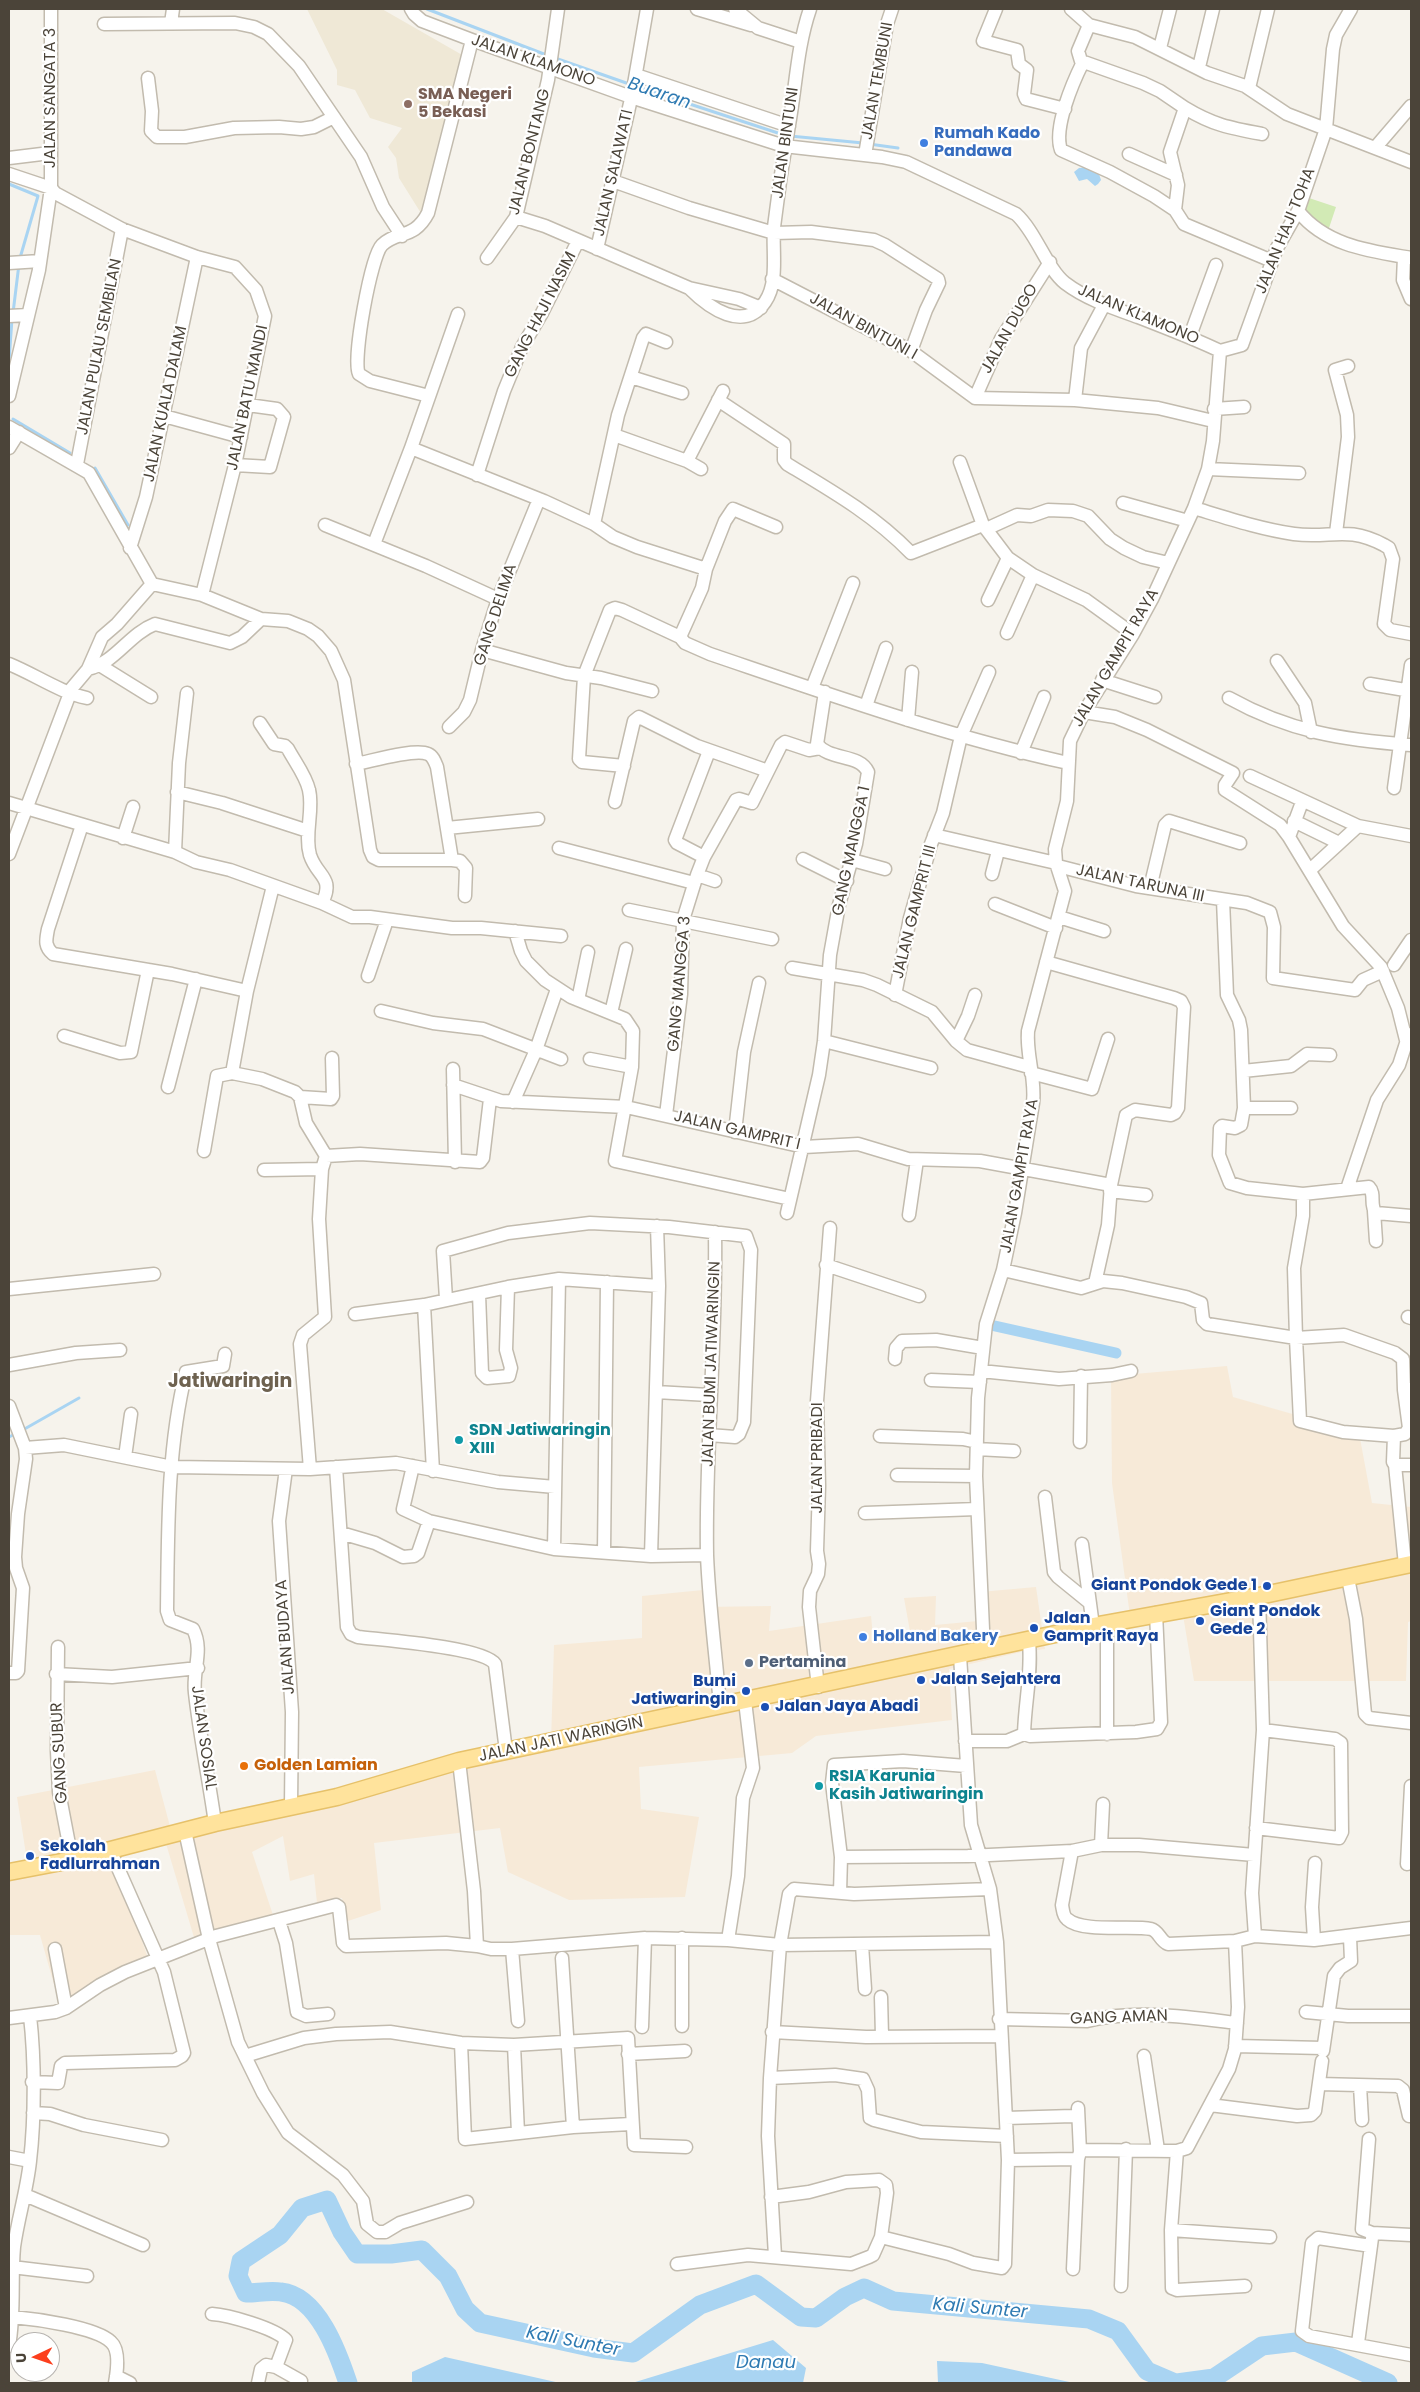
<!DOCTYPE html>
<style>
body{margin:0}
#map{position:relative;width:1420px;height:2392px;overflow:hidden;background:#f6f3ec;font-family:Poppins,sans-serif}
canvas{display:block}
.frame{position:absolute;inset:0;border:10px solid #4b4439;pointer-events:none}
.north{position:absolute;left:10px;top:2332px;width:50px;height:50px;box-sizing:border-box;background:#fff;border:1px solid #b7b4b0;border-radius:50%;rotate:267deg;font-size:14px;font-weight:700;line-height:20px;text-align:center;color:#4b4439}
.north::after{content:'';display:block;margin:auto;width:18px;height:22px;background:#fc3f1d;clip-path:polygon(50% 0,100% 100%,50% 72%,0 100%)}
</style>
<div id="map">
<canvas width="1420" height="2392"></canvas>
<div class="frame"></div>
<div class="north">U</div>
</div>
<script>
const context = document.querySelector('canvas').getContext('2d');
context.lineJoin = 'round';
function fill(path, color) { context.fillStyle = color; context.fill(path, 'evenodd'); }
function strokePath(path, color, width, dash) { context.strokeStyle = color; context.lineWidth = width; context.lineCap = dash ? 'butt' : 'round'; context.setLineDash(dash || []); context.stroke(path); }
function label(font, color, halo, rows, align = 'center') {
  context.font = font + ' Poppins,sans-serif'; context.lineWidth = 4.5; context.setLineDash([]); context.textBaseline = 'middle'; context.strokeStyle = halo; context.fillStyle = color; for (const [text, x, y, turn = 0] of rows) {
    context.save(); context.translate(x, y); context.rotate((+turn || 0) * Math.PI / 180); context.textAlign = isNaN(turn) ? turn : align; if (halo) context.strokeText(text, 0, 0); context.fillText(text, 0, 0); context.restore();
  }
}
const commercial = new Path2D(`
 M1227,1366L1233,1397L1359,1433L1372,1503L1411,1507V1621L1408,1622L1406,1681H1194L1183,1615L1131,1623L1112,1483L1111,1376Z
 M1036,1587L1045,1649L1021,1652L949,1669L952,1720L816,1736L792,1753L639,1767L641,1809L699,1817L685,1897L569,1900L508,1872L500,1828L374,1843L381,1910L345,1922L342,1898L317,1903L314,1874L290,1881L283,1836L252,1852L274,1918L196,1944L164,1837L110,1850L148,1958L59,2002L40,1935H9V1872L28,1867L17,1797L155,1770L172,1834L551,1742L554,1645L642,1638V1596L703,1590L704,1607L771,1606L769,1631L871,1616L873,1636L911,1637L904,1598L936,1596L935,1625L978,1621L980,1592Z`);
const education = new Path2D(`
 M307,9H382L464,56L424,218L399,178L396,158L388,147L402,128L370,118L355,90L337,85V70Z`);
const green = new Path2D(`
 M1309,198L1336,207L1328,231L1306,215L1305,205Z`);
const water = new Path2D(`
 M1088,167L1098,171L1101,180L1098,184L1095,186L1087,179L1079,181L1074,172L1079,168Z
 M773,2340L806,2368L803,2383H632Z
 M445,2357L560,2383H412V2372Z
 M937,2361L982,2363L1074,2383H938Z`);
const stream = new Path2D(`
 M427,9L549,56
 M555,58L632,85
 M638,87L784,135
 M790,136L863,143
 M869,144L898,148
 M9,184L38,196L20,258
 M13,313L19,264
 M9,361L12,319
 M13,419L70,453
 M95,468L128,525
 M21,1431L79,1398
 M9,1437L15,1434`);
const canal = new Path2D(`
 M986,1324L1116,1353`);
const river = new Path2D(`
 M348,2383C338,2353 318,2296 281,2292C270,2290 257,2293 246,2293L238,2276L241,2261L280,2235L302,2208L327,2200L342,2232L357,2254H391L422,2250L448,2276L465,2309L480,2323L594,2348L633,2353L700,2305L756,2284L801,2317L816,2318L845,2297L864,2288L893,2301L1089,2319L1118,2331L1147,2371L1175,2383
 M1177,2383L1214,2378L1262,2346L1296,2342L1388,2383`);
const minor = new Path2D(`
 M411,9L414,14L422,21L472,40L631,97L784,146L882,157L906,162L1016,214C1036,232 1047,269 1065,283C1086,299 1113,308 1138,317C1166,328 1193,338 1220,351
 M697,9L751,25
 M735,9L758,28L801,42
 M996,9L983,41L1017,50L1019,64L1027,70L1024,94L1026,99L1065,109
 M1071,9L1089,25L1135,37L1207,73L1245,86L1287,114L1411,162
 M171,23L173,9
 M104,24L235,23L254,27L268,34L299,66L361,157L383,207L402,236
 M1089,25L1078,51L1081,61L1143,83L1160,91L1185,108L1170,152L1178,185L1175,210
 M1160,48L1170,9
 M1083,62C1073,82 1053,128 1061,150L1110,172L1154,196L1175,210L1184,224L1272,261
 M1199,67L1213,9
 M636,75L789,126
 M148,78L152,111L151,131L157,137H185L234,128L279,127L301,129L314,127L334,117
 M1249,88L1268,9
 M1185,108C1213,125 1230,128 1262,134
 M1375,148L1411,106
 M1129,154L1176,175
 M865,155L887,24L892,9
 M9,158L50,153
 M9,174L51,188L55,193L122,229L197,257L235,267L256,290L265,316L235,465L202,595
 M613,181L689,208L774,233L811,232L874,240L885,245L938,279L939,283L926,310L911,351
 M1298,211C1326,246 1370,251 1411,258
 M516,217L545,226L689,288C709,308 744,333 765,302C779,282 772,250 774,227C778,193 783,159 789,125C796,86 797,47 810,9
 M597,249L633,90L647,9
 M1404,257L1403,280L1411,299
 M487,258L516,217L548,80L558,9
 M9,263L40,261
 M772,279L911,351L975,398
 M689,288L739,299L761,308
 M458,314L411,448L544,501L594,524L613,537L637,547L706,569L702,588L680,637L685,643L710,654C828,694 946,736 1068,763
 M9,316L28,315
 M1190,336L1216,265
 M1220,351L1242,345L1277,248L1298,211L1326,129L1333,49L1336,35L1351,9
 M631,377L682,393
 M9,396L39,270L51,188V9
 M429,396L370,381L359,374C352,360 371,256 382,245C397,230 414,240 428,213L472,40
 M975,398L1075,400L1158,408L1213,421
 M975,398L1001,339L1050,262
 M718,400L784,444V460L787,464C832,491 874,515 911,553L983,525
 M1075,400L1081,348L1104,305
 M1214,409L1244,407
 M164,416L241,437
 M9,427L89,473L152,584
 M614,435L687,461L723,391
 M9,448L19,432
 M687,461L701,469
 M960,462L983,525L1008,558L1033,575L1086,600L1133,634
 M77,464L122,229
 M235,465L270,467L284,417L277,409L248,405
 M1208,469L1299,473
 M477,475L504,391L522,347L542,313L578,241
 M1123,503L1188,521
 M1194,508C1227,518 1260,529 1294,534C1331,539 1346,525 1384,545L1389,548L1393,559L1384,624L1390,630L1411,634
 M594,524L618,415L643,338L646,334L666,342
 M325,525L426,566L498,599
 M986,529L1017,515L1031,516L1048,510L1073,511L1088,516L1110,539L1124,548L1143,557L1168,563
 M1336,533L1348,437L1347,415L1335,370L1348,366
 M374,544L411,448
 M130,548L146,497L197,257
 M706,569L725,521L733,509L776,527
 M152,584L202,595L261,619L288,621L308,629L318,636L331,651L344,680L370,850L373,857L379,860H452L437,767C435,762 433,756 428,754C415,748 372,761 356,764
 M988,600L1008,558
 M1007,633L1033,575
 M482,650L566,673L601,678L652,691
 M1277,661L1305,703L1311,732
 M9,664C36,675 59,692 87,698
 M101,666L151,697
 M88,669C115,663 129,634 155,624L230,643L242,637L261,619
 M1102,680L1155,697
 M1370,684L1411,691
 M812,688L853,583
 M1229,698C1290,732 1343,740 1411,745
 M866,706L886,648
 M1084,712L1115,717L1147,730L1233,773L1225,785V790L1280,825L1289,837
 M908,720L912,672
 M260,723L274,744L285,746L288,749C295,762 306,776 309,790C314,811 304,834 310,855C317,877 335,877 322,903
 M449,727L464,712L470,700L482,650L498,599L539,499
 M1021,753L1044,697
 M624,766L582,762L579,759L584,676L610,610L615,608L622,610L680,637
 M1250,776L1358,826L1411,836
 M1394,788L1411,665
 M177,792L222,803L308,831
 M615,802L634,721L639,717L697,746L768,771L781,745L785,742L809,750L820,748
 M1302,802L1289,837L1343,926L1381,967L1398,1008L1406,1040
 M9,803L175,852L196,862L230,870L322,903L352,917H370L452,928H481L561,936
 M1294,821L1339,843
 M82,825L48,929C46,940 44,946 53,954L172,974L247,991L232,1073L262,1079L295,1092L300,1097L306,1123L326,1156L322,1169L319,1219L325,1317L303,1335L300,1344L310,1469
 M447,828L538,819
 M934,835L1056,863
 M123,838L133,807
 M559,848L694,883
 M175,852L179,763L187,693
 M9,854L72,688L88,669L102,637L117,624L152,584
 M704,857L677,843L675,840L709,751
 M803,859L847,881
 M452,860L460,861L466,868L465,896
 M852,860L885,869
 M1058,866L1136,886L1247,903L1270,912L1274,927L1273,978L1355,990L1363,980L1383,971
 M1310,870L1358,826
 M992,874L998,851
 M697,875L704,857L736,800L739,799L752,803L768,771
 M1150,888L1165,825L1169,821L1240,843
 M1223,900L1227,995L1239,1020L1241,1030L1244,1108L1241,1125L1235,1128L1222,1126L1220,1128L1219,1155L1230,1183L1247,1188L1303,1194L1369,1187C1376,1194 1369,1205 1376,1213L1411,1216
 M995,904L1056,928
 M629,910L772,939
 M1059,917L1104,931
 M515,931L521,951L526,961L545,980L571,997L625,1019L633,1031L632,1067L615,1161L790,1199
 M1046,962L1174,998L1181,1001L1184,1007L1178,1108L1175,1113L1171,1115L1135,1110L1126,1115L1111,1185L1108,1225L1095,1283
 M1394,965L1411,940
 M792,968L863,980L877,985L932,1012L956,1041L967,1050L1029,1067
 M368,976L387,920
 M247,991L273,886
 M895,995L910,918L931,844L943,813L961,736L989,672
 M578,1000L588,952
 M381,1011L433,1023L483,1029L561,1059
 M611,1013L626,949
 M64,1036L120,1053L131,1052L148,970
 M824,1041L931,1068
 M956,1041L968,1016L975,995
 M590,1059L632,1067
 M453,1069L455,1162
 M1243,1071L1291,1066L1307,1054L1330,1055
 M1031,1073L1092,1089L1108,1039
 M453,1085L501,1101L626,1107L804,1147L858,1144L908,1159L980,1161L1111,1185
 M168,1087L196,979
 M300,1097L331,1099L333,1096L332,1058
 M513,1102L536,1050L557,989
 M1244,1108H1291
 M666,1115L681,994L683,920L697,875L715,881
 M735,1132L744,1052L759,983
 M204,1151L217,1076L232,1073
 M326,1156L360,1154L480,1162L483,1158L490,1099
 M264,1170L322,1169
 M1347,1189L1377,1100L1399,1065L1409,1034
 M1110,1191L1146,1195
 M1303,1194V1216L1294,1268L1296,1338L1344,1335L1395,1353L1403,1359L1404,1390L1411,1389
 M1374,1211L1376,1241
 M787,1213L819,1075L824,1041L830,955L839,905L856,844L868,772C859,753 829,761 817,744L825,692
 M909,1215L917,1160
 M715,1232C717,1339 705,1447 707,1555C709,1605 716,1656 720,1706
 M826,1265L919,1296
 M1003,1270L1081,1288L1103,1281L1122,1283L1186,1297L1201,1303L1203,1320L1207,1324L1296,1338L1300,1421L1343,1432L1394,1436L1393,1462L1395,1465
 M9,1289L154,1274
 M479,1294L482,1373L487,1378L509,1376L511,1368L506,1350L508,1287
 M446,1299L443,1251L508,1233L590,1223L669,1227L746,1236L751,1250L744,1422L739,1434L735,1437L709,1435
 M424,1305L433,1471
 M355,1314L424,1305L508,1287L559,1279L659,1286L657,1226
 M1408,1317L1411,1318
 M895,1359L896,1348L902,1341L936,1340L983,1348
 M9,1365L76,1353L120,1350
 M981,1371L1059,1379L1112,1375L1131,1371
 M931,1380L980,1382
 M656,1392L709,1395
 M9,1406L25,1448L26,1459L18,1514L15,1557L16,1568L23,1588L18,1671L16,1673H9
 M880,1436L963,1439L977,1442
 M1394,1436L1405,1434L1409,1428L1404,1390
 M1080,1442L1081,1376
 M25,1448L64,1445L172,1467L310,1469L396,1463L498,1482L555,1487
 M977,1449L1014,1451
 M125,1457L131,1414
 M413,1466L403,1509L429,1521L554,1549L651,1556L707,1555
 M336,1467L347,1627L351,1634L358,1637C382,1640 483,1647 495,1664L506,1751
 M286,1469L279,1521L292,1712L291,1806
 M897,1475L976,1476
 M1045,1497L1054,1572L1058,1577L1090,1603
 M865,1513L977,1509
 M341,1533L375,1543L403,1557L414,1556L418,1553L429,1521
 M1082,1544L1093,1626
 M554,1549L559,1279
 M604,1552L607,1282
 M651,1556L659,1286
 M1405,1565L1395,1465H1411
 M1348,1578L1356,1619L1365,1714L1369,1718L1411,1723
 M58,1647L57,1751L59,1792L72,1860
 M984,1651L976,1476L978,1398L986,1324L1003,1270L1015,1213L1033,1103C1036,1078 1026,1056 1028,1031L1065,891L1056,863L1055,849L1067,801L1070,741L1084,712L1133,634L1152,599L1194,508L1208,469L1213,441L1220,351
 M56,1674L112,1677L198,1668
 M818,1687L809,1607L810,1591L818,1574L819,1564L817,1551L819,1486L817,1401L830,1228
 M1024,1734C1025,1700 1032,1675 1029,1641
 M1107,1734V1623
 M965,1741H1007L1024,1734L1030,1736L1136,1732L1157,1729L1161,1722L1156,1613
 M459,1761L474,1891L477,1946L491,1949H512L645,1938L728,1940L780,1945L997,1942
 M215,1823C209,1780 200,1737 195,1693C192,1670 204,1651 193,1629L170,1620L167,1611C168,1531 167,1449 186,1372L223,1366L225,1354
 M1256,1828L1339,1838L1342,1832L1341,1743L1335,1739L1263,1730
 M185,1831L209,1939L238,2042L263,2093L288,2133L343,2175L363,2201L367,2224L377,2232H385L400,2223L467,2202
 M1101,1845L1103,1804
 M1072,1851L1062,1905C1063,1910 1063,1916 1067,1919C1082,1933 1132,1925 1151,1929C1159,1931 1160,1941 1168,1944L1235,1941L1255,1936L1314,1940L1411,1928
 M841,1857L968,1856L1072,1851L1101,1845H1139L1254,1855
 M1407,1864L1411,1786
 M840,1893L841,1857L832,1783L834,1765L903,1761L966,1766
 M279,1921L286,1943L297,2012L306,2016L328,2014
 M1255,1936L1252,1893L1263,1730L1259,1596
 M728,1940L738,1876L743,1798L753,1768L745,1701
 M1314,1940L1312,1907L1315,1863
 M862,1945L865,1989
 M55,1949L66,2008
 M512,1949L518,2021
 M562,1958L573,2127
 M881,1997L882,2036
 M1306,2012L1348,2016H1411
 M9,2018L55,2012L66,2008L100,1985L125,1972L216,1936L336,1905L339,1907L343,1943L346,1946L446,1943L477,1946
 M999,2019L1087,2021C1136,2009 1188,2017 1237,2023
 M682,2026V1938
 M642,2027L645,1938
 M772,2032L866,2037L1001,2036
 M461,2043L465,2139L573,2127L631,2124
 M514,2045L518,2133
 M1235,2046L1323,2048
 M1323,2051L1334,1976L1340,1968L1351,1961L1350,1937
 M628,2054L685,2051
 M245,2056L304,2038L336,2034L390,2032L461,2043L514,2045L628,2038L634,2145L686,2147
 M1144,2056L1158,2150
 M770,2078L835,2075L863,2079L868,2090L870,2118L874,2120L921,2132L1007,2136
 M32,2082L58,2083L61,2066L65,2063L175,2060L182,2056L184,2053L164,1972L110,1850
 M1319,2084L1398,2086L1403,2090L1409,2116
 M1360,2086L1362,2120
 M1210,2105L1297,2116L1311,2115L1315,2111L1322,2061
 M1078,2108L1080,2152
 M33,2113L50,2114L84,2125L162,2140
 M1006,2118L1073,2116
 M1369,2139L1362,2229L1372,2233L1411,2235
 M1177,2151L1171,2230L1172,2288L1177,2290L1245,2286
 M9,2157L30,2161
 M1008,2160L1078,2159L1080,2152L1083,2150L1177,2151L1187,2148L1229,2069L1235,2049L1238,2007L1235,1941
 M25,2195L143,2245
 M1171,2230L1270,2237
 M881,2237L949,2254L973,2263L1002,2268L1005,2264L1008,2160L997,1942L990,1889L971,1825L960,1656
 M1371,2246L1318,2238L1312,2243L1302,2331L1309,2336L1411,2355
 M775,2256L768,2136L770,2078L780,1945L789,1894L794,1889L854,1894L990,1889
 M677,2264L748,2255L851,2264L869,2257L873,2255L881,2237L887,2193L886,2185L879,2180L846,2182L809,2192L771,2197
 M12,2267L87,2276
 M1073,2269L1078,2159
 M1121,2286L1126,2149
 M212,2314C228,2315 275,2328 286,2340L276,2367
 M13,2317C35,2319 96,2327 111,2342C120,2350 117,2372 115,2383
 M1358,2343L1372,2238
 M9,2346C15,2313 11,2280 14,2247C18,2218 27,2190 30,2161C35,2118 35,2059 30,2016
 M116,2376L130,2383
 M258,2383L261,2369L266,2365L276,2367L301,2381`);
const major = new Path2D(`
 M9,1872L72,1860L215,1823L337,1797L459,1761L1093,1626L1259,1596L1411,1564`);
const markers = [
 [408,104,5,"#8d6e63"],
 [924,143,5,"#3f7fe0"],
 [459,1440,5,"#0f9aa8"],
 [1267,1586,5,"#1a4fb4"],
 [1200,1621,5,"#1a4fb4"],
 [1034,1628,5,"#1a4fb4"],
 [863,1637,5,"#3f7fe0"],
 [749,1663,5,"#5c6f8a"],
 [921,1680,5,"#1a4fb4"],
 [746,1691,5,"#1a4fb4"],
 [765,1707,5,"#1a4fb4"],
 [244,1766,5,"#e8710a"],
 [819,1786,5,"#0f9aa8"],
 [30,1856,5,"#1a4fb4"]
];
const streetNames = [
 ["JALAN KLAMONO",533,61,19],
 ["JALAN TEMBUNI",878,81,-80],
 ["JALAN SANGATA 3",51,98,-90],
 ["JALAN BINTUNI",786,143,-82],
 ["JALAN BONTANG",530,152,-76],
 ["JALAN SALAWATI",614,173,-77],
 ["JALAN HAJI TOHA",1286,231,-68],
 ["GANG HAJI NASIM",541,315,-63],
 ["JALAN KLAMONO",1138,315,23],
 ["JALAN BINTUNI I",863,327,29],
 ["JALAN DUGO",1010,329,-61],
 ["JALAN PULAU SEMBILAN",100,347,-79],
 ["JALAN BATU MANDI",248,398,-78],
 ["JALAN KUALA DALAM",166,404,-78],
 ["GANG DELIMA",496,615,-72],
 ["JALAN GAMPIT RAYA",1116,658,-60],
 ["GANG MANGGA 1",852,851,-78],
 ["JALAN TARUNA III",1140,884,12],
 ["JALAN GAMPRIT III",915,912,-76],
 ["GANG MANGGA 3",680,984,-85],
 ["JALAN GAMPRIT I",737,1131,13],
 ["JALAN GAMPIT RAYA",1020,1176,-80],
 ["JALAN BUMI JATIWARINGIN",712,1364,-88],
 ["JALAN PRIBADI",818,1458,-90],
 ["JALAN BUDAYA",286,1637,-94],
 ["JALAN SOSIAL",203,1738,82],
 ["JALAN JATI WARINGIN",561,1740,-12],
 ["GANG SUBUR",60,1753,-93],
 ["GANG AMAN",1119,2018,-2]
];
const educationNames = [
 ["SMA Negeri",418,95],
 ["5 Bekasi",418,113]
];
const shopNames = [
 ["Rumah Kado",934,134],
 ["Pandawa",934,152],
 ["Holland Bakery",873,1637]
];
const cultureNames = [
 ["SDN Jatiwaringin",469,1431],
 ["XIII",469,1449],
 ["RSIA Karunia",829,1777],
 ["Kasih Jatiwaringin",829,1795]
];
const transitNames = [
 ["Giant Pondok Gede 1",1257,1586,"right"],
 ["Giant Pondok",1210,1612],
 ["Gede 2",1210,1630],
 ["Jalan",1044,1619],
 ["Gamprit Raya",1044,1637],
 ["Jalan Sejahtera",931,1680],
 ["Bumi",736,1682,"right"],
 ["Jatiwaringin",736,1700,"right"],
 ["Jalan Jaya Abadi",775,1707],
 ["Sekolah",40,1847],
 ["Fadlurrahman",40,1865]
];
const serviceNames = [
 ["Pertamina",759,1663]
];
const foodNames = [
 ["Golden Lamian",254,1766]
];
const waterNames = [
 ["Buaran",659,94,19],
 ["Kali Sunter",980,2309,5],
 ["Kali Sunter",573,2342,11],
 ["Danau",766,2363]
];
const quarterNames = [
 ["Jatiwaringin",230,1382]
];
fill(commercial, '#f7ead8');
fill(education, '#efe8d6');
fill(green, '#d2eab5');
fill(water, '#a9d4f2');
strokePath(stream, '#a9d4f2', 3);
strokePath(canal, '#a9d4f2', 11);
strokePath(river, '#a9d4f2', 19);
strokePath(minor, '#c2bbae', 15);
strokePath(major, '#e6c16a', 19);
strokePath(minor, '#fff', 12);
strokePath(major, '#ffe39c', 16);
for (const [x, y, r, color] of markers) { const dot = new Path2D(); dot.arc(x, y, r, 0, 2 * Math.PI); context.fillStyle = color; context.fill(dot); strokePath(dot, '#fff', 2); }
label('16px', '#4b4439', '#fff', streetNames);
label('bold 16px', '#785e54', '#fff', educationNames, 'left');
label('bold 16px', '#366cbe', '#fff', shopNames, 'left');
label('bold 16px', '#0d838f', '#fff', cultureNames, 'left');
label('bold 16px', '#164399', '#fff', transitNames, 'left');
label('bold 16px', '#4e5e75', '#fff', serviceNames, 'left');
label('bold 16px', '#c56008', '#fff', foodNames, 'left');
label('italic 18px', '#2e7ab2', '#fff', waterNames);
label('bold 19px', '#6e6250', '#fff', quarterNames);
</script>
